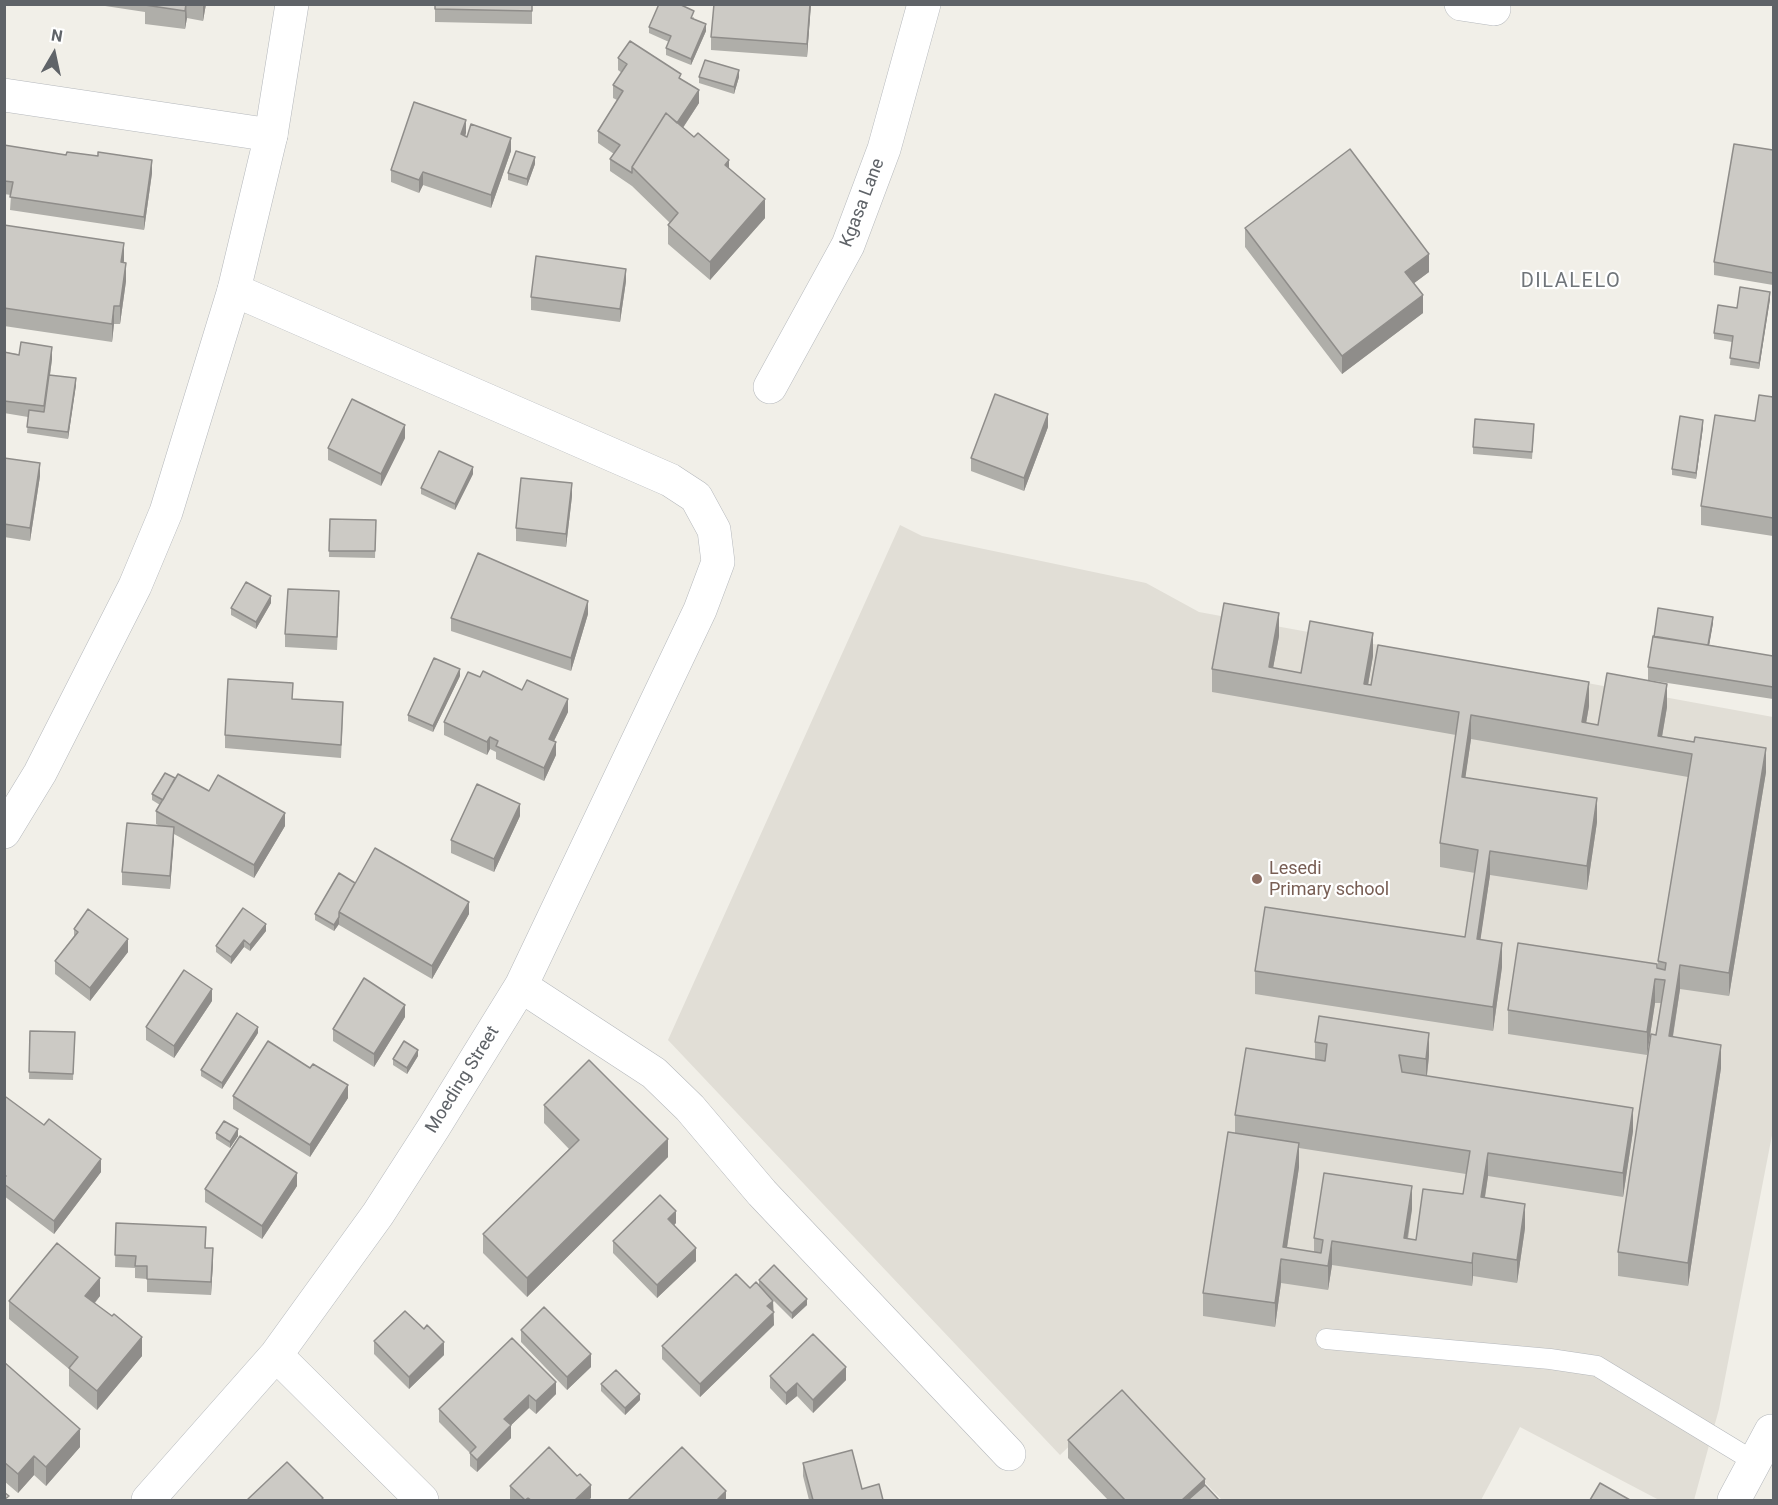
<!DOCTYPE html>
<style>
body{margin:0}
#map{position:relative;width:1778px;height:1505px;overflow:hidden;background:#f1efe8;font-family:Roboto,sans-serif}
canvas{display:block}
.frame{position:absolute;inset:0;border:6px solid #5f6368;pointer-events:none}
.north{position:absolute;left:24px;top:24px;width:60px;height:60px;-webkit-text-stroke:4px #fff;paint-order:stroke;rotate:9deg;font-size:16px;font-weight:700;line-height:24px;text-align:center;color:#5f6368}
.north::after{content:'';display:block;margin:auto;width:21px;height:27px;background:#5f6368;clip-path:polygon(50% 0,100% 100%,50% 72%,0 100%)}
</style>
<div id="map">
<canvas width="1778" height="1505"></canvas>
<div class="frame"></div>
<div class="north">N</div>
</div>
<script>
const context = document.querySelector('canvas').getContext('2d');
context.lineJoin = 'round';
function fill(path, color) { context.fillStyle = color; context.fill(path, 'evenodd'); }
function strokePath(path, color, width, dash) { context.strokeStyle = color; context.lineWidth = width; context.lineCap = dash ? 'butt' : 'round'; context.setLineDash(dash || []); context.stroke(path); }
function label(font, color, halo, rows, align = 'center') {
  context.font = font + ' Roboto,sans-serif'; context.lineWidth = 4.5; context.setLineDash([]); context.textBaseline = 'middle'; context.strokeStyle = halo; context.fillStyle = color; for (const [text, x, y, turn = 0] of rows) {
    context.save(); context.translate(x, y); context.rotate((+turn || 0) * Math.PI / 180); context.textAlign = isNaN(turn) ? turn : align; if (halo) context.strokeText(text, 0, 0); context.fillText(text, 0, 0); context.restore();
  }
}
const education = new Path2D(`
 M900,525L922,536L1146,583L1199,612L1773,717V1130L1719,1409L1694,1500H1659L1520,1427L1481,1500H1222L1121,1397L1060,1455L668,1040Z`);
const service = new Path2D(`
 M1326,1339L1550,1359L1597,1366L1755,1462`);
const minor = new Path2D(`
 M1461,4L1494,9
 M4,95L271,135
 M770,387L848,245L884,149L924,4
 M521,986L654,1073L690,1108L762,1193L1009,1454
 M276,1355L422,1500
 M148,1500L276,1355L378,1214L434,1127L521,986L700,610L718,562L714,530L696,497L670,480L234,290
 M1734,1500L1771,1431`);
const tertiary = new Path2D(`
 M4,832L40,773L135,586L166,512L234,290L271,135L292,4`);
const wall = new Path2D(`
 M92,4H206L203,21L187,18L185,29L145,24V12Z
 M435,4H532V24L435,22Z
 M811,4L807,57L711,50V37Z
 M694,17L693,19L706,31L691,65L666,55V48L669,42L649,33V27Z
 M618,58L681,79L699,103L683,128L729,168L765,218L710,280L668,244V225L670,223L632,186L610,171V159L614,154L598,143V131L617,100L613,98V85L622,73L618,70Z
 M699,77H739L734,94L699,83Z
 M466,133L465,136L511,151L491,208L423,185L419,193L391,182V170Z
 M4,145L152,173L144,230L10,210L11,195L4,194Z
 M1773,150V285L1714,275V262Z
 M535,164L527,186L508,180V173Z
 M4,225L123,262L126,281L120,324H114L112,342L4,326Z
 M1245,228L1429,272L1414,283L1423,313L1342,374L1245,247Z
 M626,281L620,322L531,310V297Z
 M1770,299L1759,369L1730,365L1732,342L1714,339V333L1737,308Z
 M4,352L52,359L50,375L76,385L68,439L27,433L28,417L4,413Z
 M1773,397V536L1701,525V506L1755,421Z
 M1048,427L1024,491L971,471V458Z
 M1703,427L1696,479L1672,475V469Z
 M1534,430L1532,459L1473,454V447Z
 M405,438L381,486L328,460V448Z
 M4,458L40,476L30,541L4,537Z
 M473,474L455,510L421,494V488Z
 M572,496L566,547L516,541V528Z
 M330,519L376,520L375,558L329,557Z
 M271,603L256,629L231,615V608Z
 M339,604L337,650L285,647V634Z
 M588,614L571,671L451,631V618Z
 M1713,623L1709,645L1773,656V699L1648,680V667Z
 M1279,636L1273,668L1301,673L1373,656L1368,685L1589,706L1586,723L1598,725L1667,707L1662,737L1766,772L1729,996L1680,989L1673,1037L1721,1068L1688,1286L1618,1276V1252L1661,1003H1655L1647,1055L1508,1034V1010L1658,969V961L1688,777L1471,739L1465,778L1597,822L1587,890L1490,875L1480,940L1502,967L1493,1031L1255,994V971L1465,937L1475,873L1440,867V843L1456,735L1212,692V669Z
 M460,676L433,732L408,721V715Z
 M480,677L568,712L554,741L556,755L544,781L496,759V752L490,749L487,755L444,735V722Z
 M293,700L343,715L341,758L225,748V735Z
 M175,778L209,791L285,826L254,878L174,834L170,889L122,885V872L160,826L156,824V811L160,805L152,800V794Z
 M520,816L494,872L451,853V840Z
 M355,883L469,914L432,979L339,925V924L334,931L315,920V914Z
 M74,929L128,952L90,1001L55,974V961L74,936Z
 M266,931L250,951L244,947L231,964L216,952V946Z
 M212,1001L174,1058L146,1040V1027Z
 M405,1017L374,1067L333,1041V1029Z
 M30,1031L75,1032L73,1080L29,1079Z
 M258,1033L222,1089L201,1076V1070Z
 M1315,1042L1429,1056L1427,1076L1633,1131L1623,1197L1488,1176L1485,1198L1525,1228L1517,1283L1473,1276L1472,1286L1332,1265L1328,1290L1281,1283L1275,1327L1203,1316V1293L1235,1133V1115L1315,1059ZM1299,1148L1466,1174L1463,1194L1416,1240L1408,1239L1412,1209L1314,1238V1252L1287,1248L1299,1167Z
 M418,1056L407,1074L393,1065V1059Z
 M233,1096L348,1098L310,1157L233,1109Z
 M4,1099L101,1172L54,1234L4,1196Z
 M544,1105L668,1157L527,1297L483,1253V1234L569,1149L544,1123Z
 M216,1133L238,1136L230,1148L216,1139Z
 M297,1186L262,1239L205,1202V1189Z
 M116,1223L206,1240L205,1248L213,1261L211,1295L147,1292V1279L135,1278V1268L115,1267Z
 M676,1223L674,1225L696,1261L657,1298L613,1253V1241Z
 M759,1280L807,1305L792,1319L772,1299L773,1301L774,1325L700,1397L662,1359V1346L750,1288L759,1286Z
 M100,1296L95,1303L142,1356L97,1410L69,1386V1369L9,1319V1301Z
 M424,1329L444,1355L409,1389L374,1354V1341Z
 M521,1330L591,1367L567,1390L521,1342Z
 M512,1338L556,1394L536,1414L529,1408L511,1425V1438L477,1472L470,1466V1453L439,1422V1409Z
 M4,1362L80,1447L46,1486L34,1475L18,1493L4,1481Z
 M770,1376L846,1380L813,1413L797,1396L786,1405L770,1388Z
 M601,1384L640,1400L625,1415L601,1391Z
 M1068,1440L1205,1485L1219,1500H1108L1068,1458Z
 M803,1463L862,1489L883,1500H809L803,1476Z
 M510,1486L591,1498L588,1500H512L510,1499Z`);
const shadedWall = new Path2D(`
 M186,4L187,18L185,29V11Z
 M203,4H206L203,21Z
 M810,4H811L807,57V44Z
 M706,24V31L691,65V59Z
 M739,70V77L734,94V87Z
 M699,90V103L676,138V125Z
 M466,120V133L461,147V134Z
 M511,138V151L491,208V195Z
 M535,157V164L527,186V179Z
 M152,160V173L144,230V217Z
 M729,160V179L725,165Z
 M423,172V185L419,193V180Z
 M765,199V218L710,280V262Z
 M124,243V261L121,280V262Z
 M1429,254V272L1405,290V272Z
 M126,263V281L120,324V306Z
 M626,269V281L620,322V309Z
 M1770,292V299L1759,369V363Z
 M1423,295V313L1342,374V356Z
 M114,306V324L112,342V324Z
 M52,347V359L44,419V406Z
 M76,378V385L68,439V432Z
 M1048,414V427L1024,491V478Z
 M1703,420V427L1696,479V473Z
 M405,425V438L381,486V474Z
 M40,463V476L30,541V528Z
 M473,467V474L455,510V504Z
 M572,483V496L566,547V534Z
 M271,596V603L256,629V622Z
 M588,601V614L571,671V658Z
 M6,603V615L4,619V607Z
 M1279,613V636L1271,679L1269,667Z
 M1713,617V623L1707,658V651Z
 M1373,633V656L1366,696L1364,684Z
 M460,669V676L433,732V726Z
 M1589,682V706L1584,735L1582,722Z
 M1667,684V707L1660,748L1658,736Z
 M568,699V712L549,751V739Z
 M1471,715V739L1462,801V777Z
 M490,737V749L487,755V742Z
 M556,742V755L544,781V768Z
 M1766,748V772L1729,996V973Z
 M1597,798V822L1587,890V866Z
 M520,804V816L494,872V859Z
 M285,813V826L254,878V865Z
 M174,827V840L170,889V876Z
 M1490,851V875L1477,963V939Z
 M469,902V914L432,979V966Z
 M339,917V924L334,931V925Z
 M266,924V931L250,951V945Z
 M128,939V952L90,1001V988Z
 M244,940V947L231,964V957Z
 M1502,943V967L1493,1031V1007Z
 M1680,965V989L1669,1060V1036Z
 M1655,979V1003L1647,1055V1032Z
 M212,989V1001L174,1058V1046Z
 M405,1005V1017L374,1067V1054Z
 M258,1027V1033L222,1089V1083Z
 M1429,1033V1056L1426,1082V1059Z
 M1721,1045V1068L1688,1286V1263Z
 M418,1050V1056L407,1074V1068Z
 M348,1085V1098L310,1157V1145Z
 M1633,1108V1131L1623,1197V1173Z
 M238,1129V1136L230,1148V1142Z
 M668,1139V1157L527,1297V1278Z
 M1299,1143V1167L1285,1260L1283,1247Z
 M1488,1153V1176L1481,1221V1197Z
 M101,1159V1172L54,1234V1221Z
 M297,1173V1186L262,1239V1226Z
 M1412,1186V1209L1405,1252L1404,1238Z
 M1525,1204V1228L1517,1283V1260Z
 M676,1211V1223L668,1232V1219Z
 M1332,1241V1265L1328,1290V1266Z
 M213,1248V1261L211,1295V1282Z
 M696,1248V1261L657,1298V1285Z
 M1473,1253V1276L1472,1286V1263Z
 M1281,1259V1283L1275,1327V1303Z
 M100,1278V1296L85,1314V1296Z
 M807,1299V1305L792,1319V1313Z
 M773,1301L774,1325L700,1397V1384L767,1306Z
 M142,1337V1356L97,1410V1391Z
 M444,1342V1355L409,1389V1377Z
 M591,1354V1367L567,1390V1377Z
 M846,1367V1380L813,1413V1400Z
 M556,1382V1394L536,1414V1401Z
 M797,1383V1396L786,1405V1393Z
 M640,1394V1400L625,1415V1408Z
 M529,1395V1408L504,1432V1419Z
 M511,1425V1438L477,1472V1460Z
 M80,1429V1447L46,1486V1467Z
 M34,1456V1475L18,1493V1474Z
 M1205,1479V1498L1202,1500H1182Z
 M591,1485V1498L588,1500H575Z
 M726,1491V1500H717Z`);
const building = new Path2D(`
 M145,4H186L185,11L145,5Z
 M435,4H532V11L435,9Z
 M659,4H679L694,11L691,18L706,24L691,59L666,48L671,36L649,27Z
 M714,4H810L807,44L711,37Z
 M630,41L681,74L679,78L699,90L677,123L666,113L632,167V173L610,159L620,145L598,131L623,91L613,85L627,64L618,58Z
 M705,60L739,70L734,87L699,77Z
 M414,102L466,120L461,134L467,137L471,124L511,138L491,195L423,172L419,180L391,170Z
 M666,113L694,137L698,133L729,160L725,165L765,199L710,262L668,225L678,213L632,167Z
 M1734,144L1773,150V273L1714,262Z
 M4,145L66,155L67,152L98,156V152L152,160L144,217L10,197L13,182L4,181Z
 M1350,149L1429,254L1405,272L1423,295L1342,356L1245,228Z
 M516,151L535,157L527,179L508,173Z
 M4,225L124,243L121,262L126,263L120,306H114L112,324L4,308Z
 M536,256L626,269L620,309L531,297Z
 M1740,287L1770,292L1759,363L1730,358L1733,336L1714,333L1718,305L1737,308Z
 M21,342L52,347L44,406L4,401V352L19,355Z
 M49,375L76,378L68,432L27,427L29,410L44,412Z
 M995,394L1048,414L1024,478L971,458Z
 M1759,395L1773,397V518L1701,506L1715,415L1755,421Z
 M352,399L405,425L381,474L328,448Z
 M1680,416L1703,420L1696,473L1672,469Z
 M1475,419L1534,424L1532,452L1473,447Z
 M439,451L473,467L455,504L421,488Z
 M4,458L40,463L30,528L4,524Z
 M521,478L572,483L566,534L516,528Z
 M330,519L376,520L375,551H329Z
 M478,553L588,601L571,658L451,618Z
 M246,582L271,596L256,622L231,608Z
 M288,589L339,591L337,637L285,634Z
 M1224,603L1279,613L1269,667L1301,673L1310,621L1373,633L1364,684L1371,685L1378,645L1589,682L1582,722L1598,725L1607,673L1667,684L1658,736L1694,742L1695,737L1766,748L1729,973L1680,965L1679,972L1669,1036L1721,1045L1688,1263L1618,1252L1651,1034L1656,1035L1665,980L1655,979L1647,1032L1508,1010L1518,943L1657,964V968L1665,970L1666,963L1658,961L1692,754L1471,715L1462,777L1597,798L1587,866L1490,851L1477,939L1502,943L1493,1007L1255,971L1265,907L1465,937L1478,850L1440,843L1459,712L1212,669Z
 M1658,608L1713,617L1708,645L1654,637Z
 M1653,636L1773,656V687L1648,667Z
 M434,658L460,669L433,726L408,715Z
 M483,671L522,690L527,680L568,699L549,739L556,742L544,768L496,746L498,741L490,737L487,742L444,722L468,672L480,677Z
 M228,679L293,683L292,699L343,702L341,745L225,735Z
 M165,773L175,778L163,800L152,794Z
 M178,774L209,791L218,775L285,813L254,865L156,811Z
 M477,784L520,804L494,859L451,840Z
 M127,823L174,827L170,876L122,872Z
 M375,848L469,902L432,966L339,912Z
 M339,873L355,883L339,912V917L334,925L315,914Z
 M243,908L266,924L250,945L244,940L231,957L216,946Z
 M88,909L128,939L90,988L55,961L78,932L74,929Z
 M184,970L212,989L174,1046L146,1027Z
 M364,978L405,1005L374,1054L333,1029Z
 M237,1013L258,1027L222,1083L201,1070Z
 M1319,1016L1429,1033L1426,1059L1399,1055L1402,1072L1633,1108L1623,1173L1488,1153L1481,1197L1525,1204L1517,1260L1473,1253L1472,1263L1332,1241L1328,1266L1281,1259L1275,1303L1203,1293L1228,1132L1299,1143L1283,1247L1321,1253L1323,1240L1314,1238L1324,1173L1412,1186L1404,1238L1416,1240L1423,1189L1463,1194L1470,1151L1235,1115L1246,1048L1325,1061L1327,1044L1315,1042Z
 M30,1031L75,1032L73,1074L29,1072Z
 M268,1041L310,1068L313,1064L348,1085L310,1145L233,1096Z
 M404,1041L418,1050L407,1068L393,1059Z
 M589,1060L668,1139L527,1278L483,1234L579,1140L544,1105Z
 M6,1097L44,1125L49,1119L101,1159L54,1221L4,1184V1178L6,1176L4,1175V1099Z
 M224,1121L238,1129L230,1142L216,1133Z
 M240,1136L297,1173L262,1226L205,1189Z
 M660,1195L676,1211L668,1219L696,1248L657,1285L613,1241Z
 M116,1223L206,1227L205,1248H213L211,1282L147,1279V1266H135L136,1256L115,1255Z
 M57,1243L100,1278L85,1296L112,1316L114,1314L142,1337L97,1391L69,1368L78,1357L9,1301Z
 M774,1265L807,1299L792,1313L759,1280Z
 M736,1274L750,1288L756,1282L773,1301L767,1306L774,1312L700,1384L662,1346Z
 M544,1307L591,1354L567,1377L521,1330Z
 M405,1311L424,1329L427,1325L444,1342L409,1377L374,1341Z
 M813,1334L846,1367L813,1400L797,1383L786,1393L770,1376Z
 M512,1338L556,1382L536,1401L529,1395L504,1419L511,1425L477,1460L470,1453L476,1447L439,1409Z
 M4,1362L80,1429L46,1467L34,1456L18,1474L4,1462Z
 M616,1370L640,1394L625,1408L601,1384Z
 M1122,1390L1205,1479L1182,1500H1125L1068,1440Z
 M549,1447L577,1476L580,1474L591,1485L575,1500H531L528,1498L525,1500L510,1486Z
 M682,1447L726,1491L717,1500H628Z
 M852,1450L862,1489L879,1484L883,1500H813L803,1463Z
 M287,1462L323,1498L321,1500H247Z
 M1600,1483L1630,1500H1590Z
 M1205,1485L1219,1500H1188Z
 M4,1492L9,1496L4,1500Z`);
const markers = [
 [1257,879,6,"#8d6e63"]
];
const streetNames = [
 ["Kgasa Lane",863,203,-69],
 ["Moeding Street",463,1080,-58]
];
const educationNames = [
 ["Lesedi",1269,869],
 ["Primary school",1269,890]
];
const neighbourhoodNames = [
 ["DILALELO",1571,282]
];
fill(education, '#e1ded6');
strokePath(service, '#b5b8bc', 21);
strokePath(minor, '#b5b8bc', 34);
strokePath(tertiary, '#b5b8bc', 34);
strokePath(service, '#fff', 20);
strokePath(minor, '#fff', 33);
strokePath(tertiary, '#fff', 33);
fill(wall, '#afaea9');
fill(shadedWall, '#8f8d8a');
fill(building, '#cccac5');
strokePath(building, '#8f8d8a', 1.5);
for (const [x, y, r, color] of markers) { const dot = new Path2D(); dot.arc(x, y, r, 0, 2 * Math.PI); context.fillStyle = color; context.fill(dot); strokePath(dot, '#fff', 2); }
label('18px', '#5f6368', '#fff', streetNames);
label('18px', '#785e54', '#fff', educationNames, 'left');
context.letterSpacing = '1.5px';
label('20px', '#70757a', '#fff', neighbourhoodNames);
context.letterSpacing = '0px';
</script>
